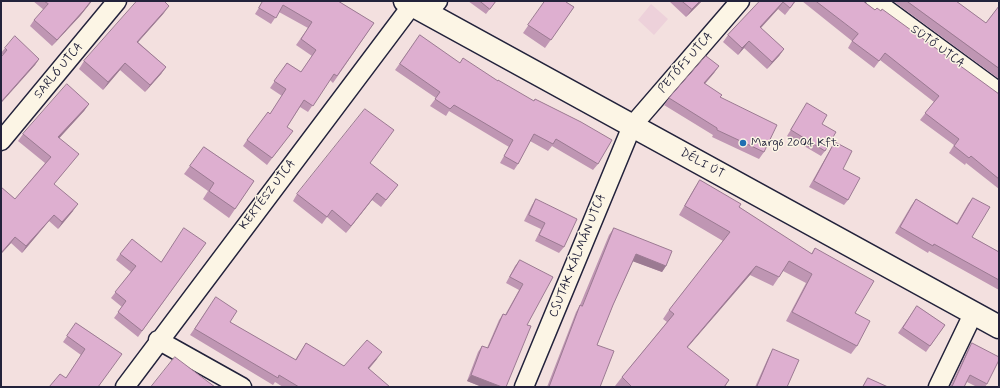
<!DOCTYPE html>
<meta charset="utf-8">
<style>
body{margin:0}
#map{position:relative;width:1000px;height:388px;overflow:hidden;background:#f3e0df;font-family:Mynerve,sans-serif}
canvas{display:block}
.frame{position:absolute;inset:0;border:2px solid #22223b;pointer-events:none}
</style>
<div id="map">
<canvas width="1000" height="388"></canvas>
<div class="frame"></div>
</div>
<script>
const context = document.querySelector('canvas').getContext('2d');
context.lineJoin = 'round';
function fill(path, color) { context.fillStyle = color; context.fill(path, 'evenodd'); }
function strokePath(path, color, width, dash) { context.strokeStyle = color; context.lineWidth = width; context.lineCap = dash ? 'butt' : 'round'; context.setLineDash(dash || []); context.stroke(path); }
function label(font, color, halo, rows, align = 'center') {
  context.font = font + ' Mynerve,sans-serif'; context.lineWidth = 3; context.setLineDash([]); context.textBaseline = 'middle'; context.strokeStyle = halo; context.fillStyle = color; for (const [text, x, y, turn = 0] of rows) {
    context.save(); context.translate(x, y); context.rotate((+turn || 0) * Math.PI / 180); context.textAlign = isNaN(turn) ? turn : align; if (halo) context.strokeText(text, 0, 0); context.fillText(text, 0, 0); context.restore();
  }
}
const built = new Path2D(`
 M651,4L668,19L654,35L638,20Z`);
const street = new Path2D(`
 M875,1L999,92
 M427,13L438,1
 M1,141L117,1
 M158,340L242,387
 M125,387L412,5
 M524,387L632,126L740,1
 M938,387L973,314`);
const secondary = new Path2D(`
 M405,1L999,327`);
const wall = new Path2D(`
 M33,1H92L80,16L52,46L30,26L34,20L44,10Z
 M263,1H338L374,23L333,83L330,80L308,112L300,107L287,127L288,137L267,165L243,146L247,140L270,114L282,96L270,88L287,63L301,72L312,56L296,45L308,28L279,12L271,24L255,14Z
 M468,1H496L486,14Z
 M545,1L566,2L574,7L545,48L523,33Z
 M669,1H702L686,17Z
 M760,1H796L785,15L778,9L761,28L784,49L779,56L767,69L744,48L738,55L723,42L728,35Z
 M802,1H863L875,10L999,94V189L966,163L965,165L949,153L954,145L920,120L934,102L880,60L874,68L848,48L852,41Z
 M893,1H956L986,23L999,6V79Z
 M164,13L138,42L166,67L161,74L145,92L120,70L103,90L79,69L84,61Z
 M420,35L598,164L593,170L552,146L548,151L530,141L518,164L514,170L500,163L509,147L449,111L446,116L430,106L436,98L395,70Z
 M5,48L39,59L35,65L1,103V57L3,55L1,53Z
 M719,66L714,73L705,84L720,97L764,152L759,159L712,137L713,135L664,105L669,98Z
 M807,103L822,124L825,151L821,156L787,136Z
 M89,104L84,111L59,138L74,160L54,184L73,211L58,229L49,221L22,253L11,243L1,254V187L15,199L45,163L18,141L23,134Z
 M835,142L843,169L848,200L844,205L809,187L831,148Z
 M204,147L254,181L229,218L203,199L208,191L184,174Z
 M370,163L398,185L381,207L372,200L346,233L327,217L322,224L293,201L297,194Z
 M700,180L739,207L811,254L815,248L855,313L857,346L851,354L786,321L806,283L783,271L773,286L750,275L687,348L729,380L725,387H616L615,386L622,377L667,322L663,319L669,310L723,241L679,215L694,189Z
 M973,198L972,237L999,252V290L929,251L928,253L895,233L911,206L916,199L957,223L968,204Z
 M536,199L564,247L559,253L535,241L541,229L524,221L532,205Z
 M614,228L666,266L662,272L633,261L613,305L597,345L600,387H547L576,312L580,305L609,235Z
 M206,243L138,337L114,318L122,307L111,298L131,272L116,260L120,254L161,262Z
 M520,260L527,325L506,387H482L467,381L478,352L482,346L487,348L499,320L503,314L505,315L519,290L506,283L515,266Z
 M216,297L230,322L295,360L306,343L344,366L377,359L369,369L390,387H283L275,382L273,385L190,335Z
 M917,306L945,325L926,352L898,333Z
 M76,323L122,354L66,378L81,355L63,342Z
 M972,343L987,384L985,387H977L967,382L964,387H950L968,349Z
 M773,349L787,387H755L768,358Z
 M868,378L888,387H862Z`);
const shadedWall = new Path2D(`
 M91,1H92L80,16L52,46L57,40Z
 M700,1H702L686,17L692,9Z
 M783,2L778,9L755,34L760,27Z
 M169,6L164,13L132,49L137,42Z
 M749,41L744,48L738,55L742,48Z
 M784,49L779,56L767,69L772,62Z
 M39,59L35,65L1,103V102Z
 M125,63L120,70L103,90L108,82Z
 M719,66L714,73L699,90L704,83Z
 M166,67L161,74L145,92L150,85Z
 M89,104L84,111L54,144L58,137Z
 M377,193L372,200L346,233L351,226Z
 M78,204L73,211L58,229L62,222Z
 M54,215L49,221L22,253L26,246Z
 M15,237L11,243L1,254V253Z
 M636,254L666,266L662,272L632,261Z
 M756,266L750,275L680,356L687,347Z
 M382,352L377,359L363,375L368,368Z
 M471,375L502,387H482L467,381Z`);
const building = new Path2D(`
 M44,1H91L84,10L57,40L34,20L48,4Z
 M137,1H164L169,6L137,42L166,67L150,85L125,63L108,82L84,61Z
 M263,1H338L374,23L337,76L334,74L313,106L304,100L287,127L293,131L272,158L247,140L268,112L270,114L286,89L274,81L287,63L301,72L316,50L301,39L312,22L283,5L276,18L259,8Z
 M480,1H496L490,9Z
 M545,1H566V2L574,7L551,40L528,25Z
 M682,1H700L692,9Z
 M760,1H795L790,8L783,2L760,27L784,49L772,62L749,41L742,48L728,35Z
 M816,1H863L875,10L877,8L881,11L882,9L999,94V179L971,156L969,158L954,146L959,139L925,113L939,96L885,53L879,61L852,41L858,34Z
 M907,1H956L986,23L999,6V68Z
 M420,35L460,63L463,58L498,81V80L534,101L535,99L581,122L612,140L598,164L556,139L553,144L534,134L518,164L504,156L513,140L454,105L450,109L435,99L440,92L400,64Z
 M15,36L39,59L1,102V57L7,50L5,48Z
 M706,56L719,66L704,83L722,95L720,97L777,125L764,152L717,130V128L669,98Z
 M67,84L89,104L58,137L79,154L54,184L78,204L62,222L54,215L26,246L15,237L1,253V187L15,199L51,157L23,134Z
 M807,103L827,115L822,124L836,132L825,151L791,130Z
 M365,109L394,130L370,163L398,185L386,200L377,193L351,226L332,210L327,217L297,194Z
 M835,142L852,151L843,169L860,178L848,200L814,181Z
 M204,147L254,181L235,209L209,191L214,183L190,166Z
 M700,180L741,204L739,207L812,254L815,248L874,281L855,313L870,321L857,346L792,312L812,274L789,261L779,277L756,266L687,347L729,380L724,387H632L622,377L674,314L669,310L730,232L685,206Z
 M973,198L990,207L972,237L999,252V280L934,244L933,246L900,227L916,199L957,224Z
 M536,199L577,219L564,247L539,235L545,223L529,215Z
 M184,228L206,243L142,331L118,312L126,301L115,292L136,266L120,254L132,239L161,262Z
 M614,228L672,251L666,266L636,254L613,305L597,345L614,351L600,387H549L580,305L582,306Z
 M520,260L553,277L527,325L531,326L506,387H502L471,375L482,346L488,348L503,314L506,315L523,284L510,277Z
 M216,297L237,311L230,322L296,360L306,343L344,366L367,340L382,352L368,368L390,387H299L279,375L278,378L195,329Z
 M917,306L945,325L930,346L903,328Z
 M76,323L122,354L98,387H49L60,374L66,378L85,349L67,336Z
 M972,343L999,357V360L987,384L970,375L964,387H950L952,386Z
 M773,349L799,360L787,387H757Z
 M175,357L215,387H151Z
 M868,378L888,387H863Z`);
const markers = [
 [743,143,4,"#1f6fb2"]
];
const streetNames = [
 ["SÜTŐ UTCA",937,47,36],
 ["PETŐFI UTCA",686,63,-49],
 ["SARLÓ UTCA",59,71,-50],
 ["DÉLI ÚT",702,164,29],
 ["KERTÉSZ UTCA",268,195,-53],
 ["CSUTAK KÁLMÁN UTCA",578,256,-68]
];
const poiNames = [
 ["Margó 2004 Kft.",751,143]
];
fill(built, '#edd1da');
strokePath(street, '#22223b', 21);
strokePath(secondary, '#22223b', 25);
strokePath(street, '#fcf5e5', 18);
strokePath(secondary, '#fcf5e5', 22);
fill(wall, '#bf96b3');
fill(shadedWall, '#9b7a92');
fill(building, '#deafd0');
strokePath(building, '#9b7a92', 1);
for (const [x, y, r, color] of markers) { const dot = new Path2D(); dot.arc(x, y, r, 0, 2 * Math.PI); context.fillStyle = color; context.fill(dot); strokePath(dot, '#fcf5e5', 1.5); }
label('12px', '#22223b', '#fcf5e5', streetNames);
label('12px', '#22223b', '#fcf5e5', poiNames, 'left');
</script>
